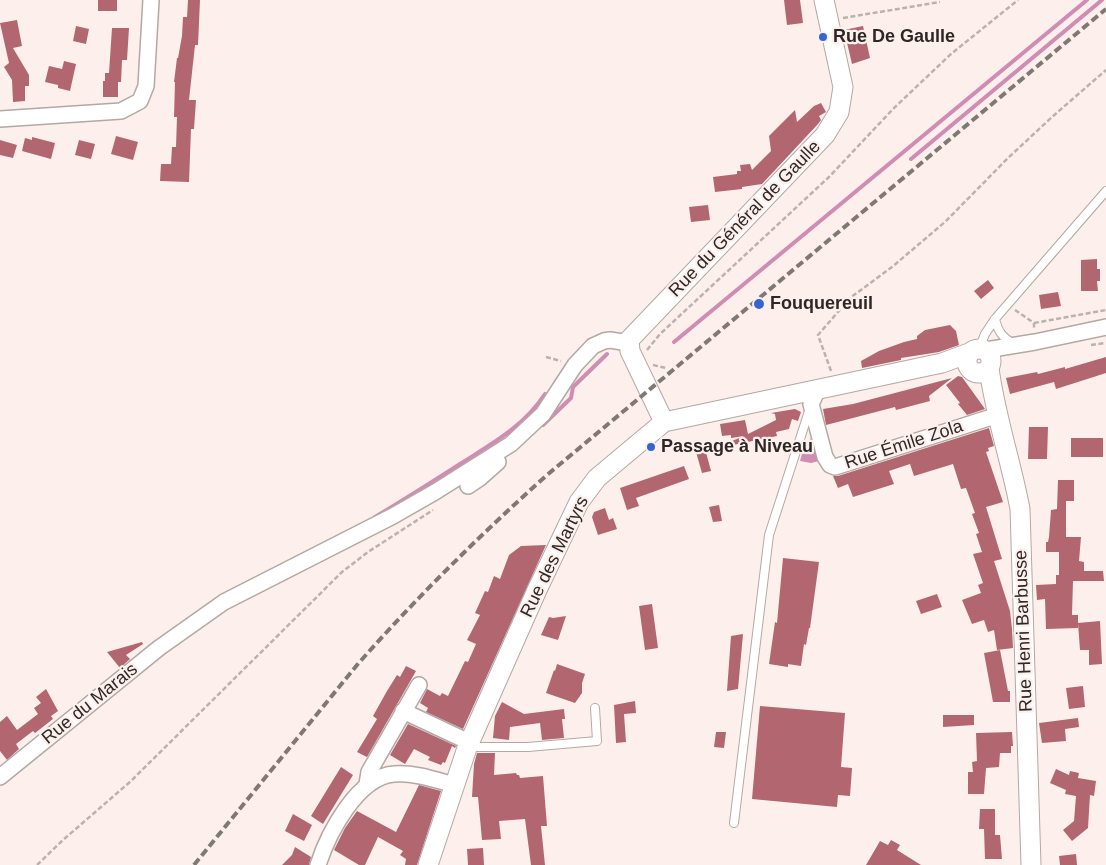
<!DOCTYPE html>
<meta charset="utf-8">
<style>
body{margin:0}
canvas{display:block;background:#fdf0ec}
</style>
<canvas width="1106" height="865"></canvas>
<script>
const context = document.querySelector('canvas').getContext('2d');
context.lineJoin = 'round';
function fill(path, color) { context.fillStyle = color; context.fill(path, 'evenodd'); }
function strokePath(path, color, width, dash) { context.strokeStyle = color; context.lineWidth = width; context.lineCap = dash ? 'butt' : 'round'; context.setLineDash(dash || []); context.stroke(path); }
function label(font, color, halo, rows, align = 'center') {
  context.font = font + ' Arial,sans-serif'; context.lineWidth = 4.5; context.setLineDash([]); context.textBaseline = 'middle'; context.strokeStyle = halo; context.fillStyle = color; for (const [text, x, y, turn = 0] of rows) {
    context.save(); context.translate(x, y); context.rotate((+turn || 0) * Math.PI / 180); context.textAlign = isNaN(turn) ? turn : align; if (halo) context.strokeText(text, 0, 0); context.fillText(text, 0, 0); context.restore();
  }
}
const water = new Path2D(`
 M812,437L814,440L819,461L811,463L800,461L804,447Z`);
const stream = new Path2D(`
 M911,159L1102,0
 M674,342L1087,0
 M543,425L571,398L573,387L607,354
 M375,517C404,500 432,482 460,464C493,443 523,427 545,394`);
const building = new Path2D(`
 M98,0H117V11H98Z
 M188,0H200L198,45H195L189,100H196L194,129H191L189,182L160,181L161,164H171L172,147H176L177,117H174L175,82H174L177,58H178L182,36L183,17H187Z
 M784,0H800L803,23L787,25Z
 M17,20L22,46L13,48L29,75V86H25V101L13,102L12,80L4,67L9,63L0,23Z
 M76,26L89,29L86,44L73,41Z
 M863,26L870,58L852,64L844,30Z
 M112,28H129L127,60H122L121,82H118V97H103V81H105V73H109Z
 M64,61L76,64L70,91L58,88V85L45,82L49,66L62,69Z
 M821,103L826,112L819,116L821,120L818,124L762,184L742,187V189L715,192L713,177L737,174V171H741L740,165L750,164L752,170L771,151L769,136L795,110L797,122L814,106Z
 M116,136L138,142L133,160L111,154Z
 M32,137L55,143L51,159L22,151L25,138L32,140Z
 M0,140L17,145L13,158L0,155Z
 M79,140L95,144L91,159L75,155Z
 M708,205L710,220L691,222L689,207Z
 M1097,259V269H1100V281H1097L1098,291H1081V260Z
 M988,280L994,288L981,299L974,291Z
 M1058,292L1061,306L1041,309L1039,295Z
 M950,325L956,331L959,345L939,352L901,358V360L862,368L861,361L879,351L904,342L917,339V336L925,330Z
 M1106,357V373L1056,389L1054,382L1010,394L1006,378L1037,372L1038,374L1065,367V369Z
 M958,376L962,377L985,409L967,415L958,404L960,403L946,385Z
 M952,378L929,396L930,401L896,410L895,407L826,425L823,409L853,404Z
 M795,409L801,412L798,421L792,419L789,429L776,432L777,436L733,445L732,441L744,436L731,438V435L722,436L720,424L745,420L748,434L776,420L775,414L771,413Z
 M1029,427H1048L1047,459H1028Z
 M989,428L994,446L988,448L989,451L986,452L1003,502L986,507L1002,559L994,561L1010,611L1012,629L1013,648L997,650L994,630L988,632L984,620L972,624L962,600L981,593L978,585L983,583L973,554L982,552L976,534L979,533L972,514L975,513L966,488L961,489L953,464L914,476L910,464L889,471L894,484L853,497L848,484L838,488L833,476H838Z
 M1071,438H1103V457H1071Z
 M694,445H704L711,471L702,473Z
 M684,466L689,479L636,498L639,506L627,510L620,488Z
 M1058,480H1074V501H1066V537H1081L1079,561L1084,562V571H1103L1104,581H1073L1072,615H1078V628L1046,629L1045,599L1037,600L1036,585L1056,584V575H1059V552H1046V542H1048L1049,537L1051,510L1057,509Z
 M719,505L722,521L713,522L709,507Z
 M605,508L609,520L613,518L617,529L598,535L592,517L594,512Z
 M546,545L463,729L426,712L428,708L420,703L427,689L440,696L442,693L448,696L465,661L468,662L476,644L467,640L480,615L475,613L485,591L488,592L494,576L500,579L509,555L521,546Z
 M783,558L819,562L810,628H809L806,645L804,644L801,666L788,664V667L769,664L775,622L777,623Z
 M937,594L942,607L921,614L916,601Z
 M652,604L658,648L645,650L639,606Z
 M566,616L558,640L541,635L549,617L553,618Z
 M1100,621L1102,664L1089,665V650H1080L1078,623Z
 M743,634L738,689L727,691L731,636Z
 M142,642L143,644L126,655L130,659L120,668L107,652Z
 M1000,650L1008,691H1010V702H993L984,653Z
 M557,664L585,674L582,683V693L575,703L546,693L554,670L555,671Z
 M406,666L416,671L367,757L357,752L377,719L373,716L387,691L397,675L400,677Z
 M1083,686L1085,707L1069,709L1066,688Z
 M46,689L58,711L51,716L53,719L35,733L33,731L16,744L19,749L7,760L0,751V722L7,716L17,730L38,714L34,708L41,703L36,697Z
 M635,701L636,713L624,714L626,742L616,743L614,705Z
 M502,702L524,714L564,709L565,719H562L564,738L542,740L540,723L510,727L509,740L493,738L495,716Z
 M760,706L845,713L841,767L852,768L850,796L838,795L837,807L752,799Z
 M943,715H974V725L943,727Z
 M1078,718L1079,727L1065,729L1066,741L1042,743L1039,723Z
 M408,724L456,746L455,748L452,746L445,763L443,762L441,765L428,760L430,757L414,749L405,764L390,755Z
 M716,732H726L724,748L714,747Z
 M1012,732L1013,746H1011V753H1000L999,767L986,768L984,794H968V772H973L972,762L977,761L976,733Z
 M477,753H495L494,775L516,773L517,775H519L520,778L543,776L547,826H541L545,865H531L525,819L499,821L501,839L482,840L478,797H472L474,764Z
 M341,767L353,775L323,824L311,816Z
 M1056,769L1069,775L1070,771L1079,773L1078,778L1096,781L1094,796L1090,795L1088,828L1072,841L1063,830L1074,821L1076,796L1065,794L1066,790L1050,783Z
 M419,785L441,791L417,865H405L406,859L400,855L403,851L378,837L365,865H359L334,850L345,828L357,811L396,832Z
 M980,809H995V835H1000L1002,859H985L984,829H979Z
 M293,814L312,825L304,841L285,831Z
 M891,840L900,845L897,850L921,865H866L880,841L888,845Z
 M295,847L311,857L309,865H282L292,855Z
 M483,848L484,865H468L467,849Z
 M1076,854L1077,865H1060L1059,856Z`);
const path = new Path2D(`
 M843,18L940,2
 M1015,310L1034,323V329
 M1034,323L1106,310
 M1091,345L1106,343
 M647,350L660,334L829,177L894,108L951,54L1018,0
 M546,357L561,361
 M653,365L666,368
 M831,371L818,335L850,298L892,267L945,222L1008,158L1052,117L1106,70
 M37,865L63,840L131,781L342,572L368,552L433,510`);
const service = new Path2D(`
 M995,319C998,332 1003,338 1014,344
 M979,349L985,334L995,319L1106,191
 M469,747H528L597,741L595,708
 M734,823L769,535L810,408`);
const minor = new Path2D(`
 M0,119L121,111L140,101L146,86L151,0
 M986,350L1035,342L1106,327
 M818,389L811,404L825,457L830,465L835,467L998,415
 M468,486L480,478L498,462
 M403,711L469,742
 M0,777L159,648L224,602L393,516L435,492L511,444L543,414L575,365L593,346L604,341L610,340L629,343
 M367,784L369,772L419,685
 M318,865C328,834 357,777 394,774C413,772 436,780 454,785`);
const tertiary = new Path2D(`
 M967 361a12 12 0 1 1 24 0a12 12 0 1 1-24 0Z
 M989,368C995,415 1011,461 1020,509L1031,865
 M664,422L630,351L629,340L825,135L839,112L843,87L824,0
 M428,865L467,748L537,590L579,502L597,478L664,422L942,363L969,353`);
const rail = new Path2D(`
 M194,865L357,665C417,597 480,535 547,475L1106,9`);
const markers = [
 [823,37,5,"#3166d4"],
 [759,304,6,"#3166d4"],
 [651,447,5,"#3166d4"]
];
const poiNames = [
 ["Rue De Gaulle",833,37],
 ["Fouquereuil",770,304],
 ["Passage à Niveau",661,447]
];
const streetNames = [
 ["Rue du Général de Gaulle",745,219,-46],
 ["Rue Émile Zola",904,445,-18],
 ["Rue des Martyrs",555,557,-64],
 ["Rue Henri Barbusse",1024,631,-92],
 ["Rue du Marais",90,704,-39]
];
fill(water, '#d18cb3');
strokePath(stream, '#d18cb3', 4);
fill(building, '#b26670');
strokePath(service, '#b3a8a4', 10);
strokePath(minor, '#b3a8a4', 18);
strokePath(tertiary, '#b3a8a4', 21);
strokePath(path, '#bbb1ae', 2.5, [5, 2.5]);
strokePath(service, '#fff', 8);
strokePath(minor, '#fff', 15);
strokePath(tertiary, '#fff', 19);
strokePath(rail, '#807875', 4, [8, 4]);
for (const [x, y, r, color] of markers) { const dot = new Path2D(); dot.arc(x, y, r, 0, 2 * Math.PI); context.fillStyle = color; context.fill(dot); strokePath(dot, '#fdf0ec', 2); }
label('bold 18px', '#2d2827', '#fdf0ec', poiNames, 'left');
label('18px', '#2d2827', '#fdf0ec', streetNames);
</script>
